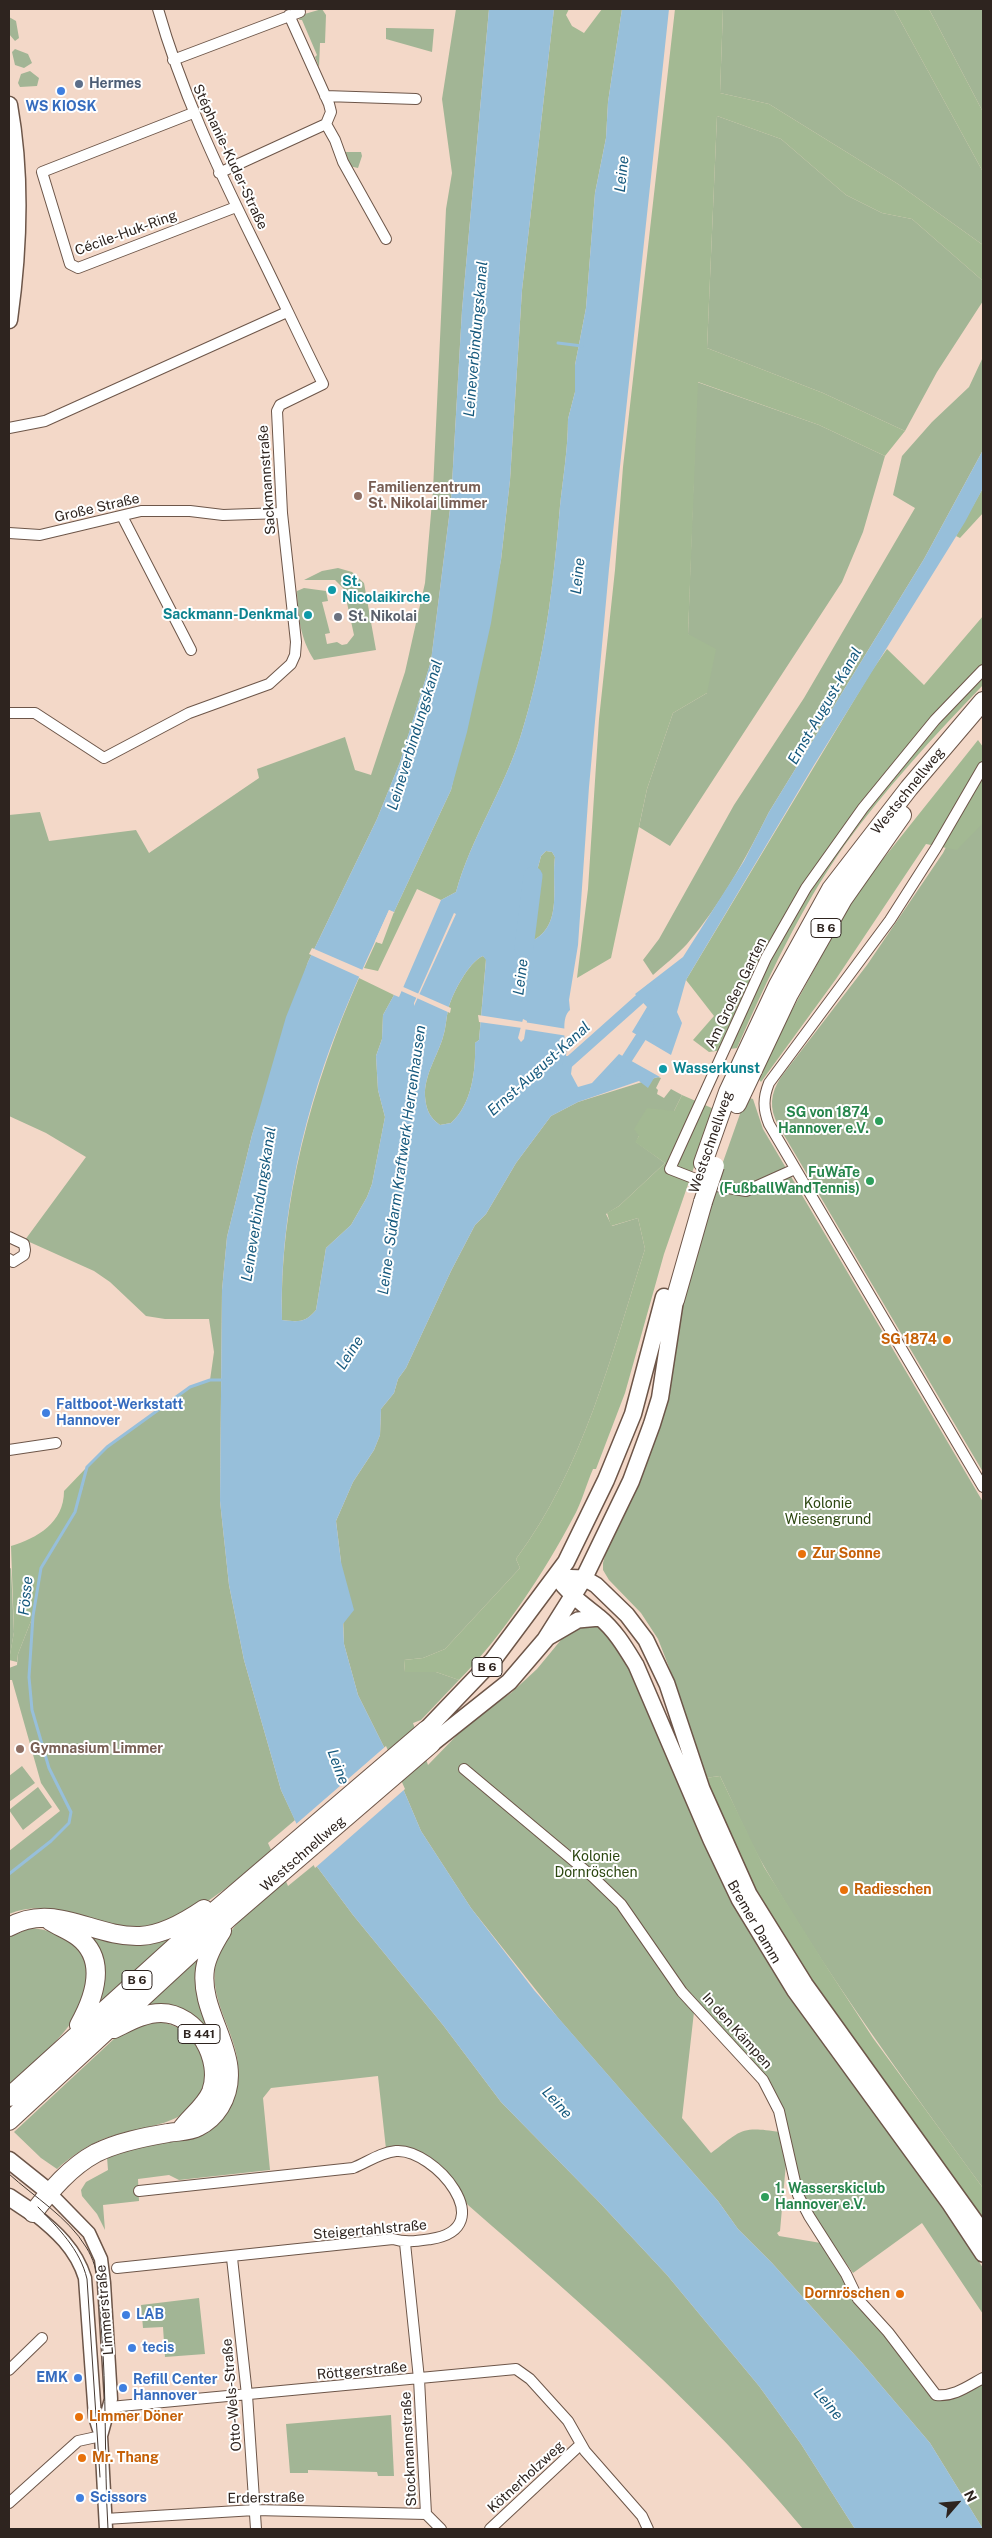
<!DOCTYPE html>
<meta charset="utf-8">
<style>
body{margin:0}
#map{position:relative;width:992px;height:2538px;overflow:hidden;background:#f3d8c8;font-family:"Public Sans",sans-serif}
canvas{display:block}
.frame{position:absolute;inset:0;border:10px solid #2e241f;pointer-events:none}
.north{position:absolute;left:932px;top:2478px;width:50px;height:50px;-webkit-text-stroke:4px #fff;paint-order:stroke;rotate:63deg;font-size:14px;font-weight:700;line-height:20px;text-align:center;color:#2e241f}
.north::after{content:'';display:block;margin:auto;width:18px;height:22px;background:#2e241f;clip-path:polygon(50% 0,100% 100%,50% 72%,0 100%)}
</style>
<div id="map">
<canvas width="992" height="2538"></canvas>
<div class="frame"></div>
<div class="north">N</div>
</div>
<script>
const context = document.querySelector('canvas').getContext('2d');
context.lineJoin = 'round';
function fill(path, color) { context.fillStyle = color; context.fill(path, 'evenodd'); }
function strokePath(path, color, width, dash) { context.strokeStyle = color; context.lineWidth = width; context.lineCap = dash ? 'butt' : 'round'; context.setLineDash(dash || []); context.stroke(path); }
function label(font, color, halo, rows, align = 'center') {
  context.font = font + ' "Public Sans",sans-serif'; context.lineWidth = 4; context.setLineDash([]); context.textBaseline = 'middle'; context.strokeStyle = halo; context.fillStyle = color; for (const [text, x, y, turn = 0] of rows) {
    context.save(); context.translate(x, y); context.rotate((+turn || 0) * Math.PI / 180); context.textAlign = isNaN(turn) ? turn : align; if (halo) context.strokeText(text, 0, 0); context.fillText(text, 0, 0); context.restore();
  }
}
const green = new Path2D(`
 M322,9L326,15L325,43H320L319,67L315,57L317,55L302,20H299L301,15Z
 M456,9H489L462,310L451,501L431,661L400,762L377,819L308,962L252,1135L227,1237L222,1290L220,1501L229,1585L244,1660L281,1790L295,1820L268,1843L272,1852C233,1882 181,1931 130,1930C123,1930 112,1925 105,1923C73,1913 41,1901 9,1914V1851L60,1811L41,1783L12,1680H9V1668L17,1665L18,1654L33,1616L41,1568L49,1550L60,1538L82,1490L87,1467L107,1447L165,1404L190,1387L210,1380L214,1352L209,1319H165L146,1316L110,1282L94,1271L25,1240L86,1157L46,1133L9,1116V815L40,812L49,841L136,830L149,853L259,778L257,769L345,737L355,770L371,775L405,672L425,583L433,490L446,209L452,173L442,99Z
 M723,9H894L983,172V245L898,184L769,104L720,93Z
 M929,9H983V112Z
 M9,17L16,21L19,38L15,41L9,34Z
 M386,28L434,29L432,52L386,39Z
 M15,49L28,54L32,63L24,68L15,65L12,52Z
 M30,71L39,78L37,86L20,87L18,83L21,74Z
 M717,116L781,139L846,195L882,213L912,219L983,281V301L937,372L905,431L823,393L707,348Z
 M344,152H361L362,156L358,168L349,166Z
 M983,357V450L924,559L769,812C746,858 721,904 687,944C677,955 664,965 653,975L643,960L659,939L734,805L804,698L915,508L893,495L902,456L932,422L969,387Z
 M697,382L819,425L885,456L863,532L842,582L670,846L639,827L647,789L673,713L707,693L688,634Z
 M338,568L352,572L364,583L376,650L314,660C300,638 298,616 297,591L304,588L326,591L328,601L322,602L330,633L325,634L327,644L337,642L342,645L347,644L354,635L344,589L335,580H304L322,571Z
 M983,774V1472L778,1125C769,1108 770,1094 781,1077L867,965L943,853Z
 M658,1077L661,1078L656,1088L658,1090L657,1094L664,1098L671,1089L682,1095L674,1111L639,1136L636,1142L665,1163L619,1206L606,1214L612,1226L638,1218L645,1249C611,1356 584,1467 516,1559L520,1568L445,1649L423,1658L404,1660L405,1672H436L459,1680L421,1720L413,1723L428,1765L461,1731L459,1728L511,1693L537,1669L565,1635L580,1625L596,1626L607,1634L618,1647L632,1672L682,1790L983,2268V2314L922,2223L853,2273L810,2211L802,2195L780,2102L762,2072L694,2012L682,2118L711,2153C742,2130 740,2126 780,2132L786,2163L780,2231L777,2233L779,2236L827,2244L852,2288L936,2395L983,2380V2529L930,2443L862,2363L772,2263L738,2229L718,2201L559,2019L471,1908L421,1831L393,1765L358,1695L344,1644L341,1562L336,1521L353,1482L374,1450L380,1435L381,1409L394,1393L398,1379L406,1368L451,1271L475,1225L486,1214L516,1163L551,1116L578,1102Z
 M746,1097L753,1099L763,1129L983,1502V2188C907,2084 830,1980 765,1868C748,1839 735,1806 720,1776L705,1778L676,1685L658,1639L641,1613L609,1580L603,1570V1563L610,1537L678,1330L691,1267L712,1193Z
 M11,1568L14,1632L9,1661V1569Z
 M22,1766L35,1783L9,1802V1776Z
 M38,1787L52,1807L23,1830L9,1810Z
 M315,1864L353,1915L443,2025L501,2102L600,2203L667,2275L759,2386L801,2444L855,2529H803C704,2409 585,2307 468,2205C458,2188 432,2157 413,2149C405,2145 395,2147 386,2149L378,2076L271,2088L263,2098L270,2170L179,2180L169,2175L138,2179L139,2201L103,2205L105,2230L97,2214L82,2196L81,2190L86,2182L108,2170L107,2157L144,2146L225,2113C266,2053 199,2010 218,1956C229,1924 260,1900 285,1879L288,1886Z
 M31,1928C51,1930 72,1936 82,1956C108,2005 41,2056 9,2085V1937Z
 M83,1931L142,1945L171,1937L172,1940L99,2005L96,2004Z
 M199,1954L220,2055L203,2029L140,2010Z
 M150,2021C168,2022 182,2027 194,2040C202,2049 208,2067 206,2079C197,2130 139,2124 101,2140C85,2147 70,2157 57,2169L41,2158L14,2132L116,2037Z
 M199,2298L205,2354L165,2357L163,2327L143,2328L141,2305Z
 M391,2415L394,2476H378L377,2472L308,2470V2473H290L286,2424Z`);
const forest = new Path2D(`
 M554,9H569L566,15L572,26L584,33L602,9H622L608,102L606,138L595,193L586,308L575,365V392L568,419C568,449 563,477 560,506C553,588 545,659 520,738C503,791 471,838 456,892L441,900L417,889L378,971L364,968L376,942L382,944L394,912L451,790L501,560L510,480L522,290Z
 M675,9H723L720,93L769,104L898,184L983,245V281L912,219L882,213L846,195L781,139L717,116L707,348L823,393L905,431L885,456L819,425L698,382L688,634L716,649L707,693L673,713L647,789L611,958L577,978L588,889L599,719L615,570L623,467Z
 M894,9H929L983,112V172Z
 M983,488V513L960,538L956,536Z
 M983,616V685C934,736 886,788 844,846C800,909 768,978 737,1048L709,1052L693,1040L714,1016L686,980L871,672L887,649L924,685Z
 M978,740L983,747V823L957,850L926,844L836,979L761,1082L756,1076L856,893Z
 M546,851L552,852L555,857C551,886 564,925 532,941C518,924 536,877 541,856Z
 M483,956L486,959L479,1040L475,1043C476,1070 472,1104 451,1123L440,1125C429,1117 426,1109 425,1096C424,1075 438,1055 443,1037C446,1028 446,1019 448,1010C451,996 469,961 483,956Z
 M359,978L394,995L383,1015L382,1039L376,1056L378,1090L385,1117L372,1184L367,1197L351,1225L326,1248L316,1310C305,1323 298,1322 282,1320C279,1203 312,1085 359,978Z
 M682,1095L714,1109L664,1254L625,1393L596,1469H593C586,1485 582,1502 573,1518C545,1571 502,1637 459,1680L436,1672H405L404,1660L423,1658L445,1649L520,1568L516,1559C584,1467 611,1356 645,1249L638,1218L611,1226L607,1213L619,1206L665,1163L635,1142L639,1136L634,1129L647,1108L674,1111Z
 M87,1467L75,1512L41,1568L33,1616L18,1654L17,1662L9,1660L14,1632L11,1546C37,1538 64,1523 64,1491Z
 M720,1776L764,1867L828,1969L873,2038L983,2188V2219C908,2109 814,2004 753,1885C735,1851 721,1814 705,1778Z`);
const water = new Path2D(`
 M489,9H554L522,290L510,480L501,560L491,623L467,732L451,790L394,912L389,910C374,944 359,976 345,1010C305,1106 279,1216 282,1320C298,1322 305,1323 316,1310L326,1248L351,1225L367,1197L372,1184L385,1117L378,1090L376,1056L382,1039L383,1015L394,995L399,997L441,900L456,892C471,838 503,791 520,738C545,659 553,588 560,506C563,477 568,449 568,419L575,392V365L586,308L595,193L606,138L608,102L622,9H669L609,569L589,787L578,945L569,1000L570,1010C561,1018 566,1034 564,1045H567L566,1056H571L576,1051L581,1056L572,1066L571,1074L578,1087L592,1083L619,1054L660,1077L654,1078L648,1088L639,1081L578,1102L551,1116L516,1163L486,1214L475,1225L451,1271L406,1368L398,1379L394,1393L381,1409L380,1435L374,1450L353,1482L336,1521L341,1562L354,1610L343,1624L344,1644L358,1695L393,1765L421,1831L471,1908L534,1990L718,2201L738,2229L772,2263L862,2363L930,2443L983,2529H855L801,2444L759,2386L667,2275L600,2203L501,2102L443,2025L353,1915L315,1864L281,1790L244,1660L229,1585L220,1501L222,1290L227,1237L252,1135L286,1017L308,962L377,819L400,762L431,661L451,501L462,310ZM546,851L552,852L555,857C551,886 564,925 532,941C518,924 536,877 541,856ZM454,913L456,914L414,1006V1003ZM483,956L486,960L479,1040L475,1043C476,1070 472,1104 451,1123L440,1125C429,1117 426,1109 425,1096C424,1075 438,1055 443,1037C446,1028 446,1019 448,1010C451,996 469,961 483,956ZM523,1019L527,1021L524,1039L521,1042L518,1038Z
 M983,450V488L965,522L814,765L686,980L677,1012L682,1023L671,1055L632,1032L647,1007L635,994L683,957L744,861L769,812L924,559Z`);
const pier = new Path2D(`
 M389,910L395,913H390L379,943L375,941Z
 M312,948L365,971L362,978L309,954Z
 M401,986L451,1008L450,1013L399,990Z
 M478,1015L523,1022L522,1028L479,1022Z
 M524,1022L567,1029L568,1036L523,1029Z
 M386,1746L405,1789L315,1868L295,1825Z`);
const stream = new Path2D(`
 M558,343L582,346
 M9,1874L51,1841L69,1823L71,1812L49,1768L32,1710L29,1677L33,1616L41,1568L75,1512L87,1467L107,1447L190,1387L210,1380H224`);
const canal = new Path2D(`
 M568,1063L651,989
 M619,1071L648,1026`);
const river = new Path2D(`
 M524,948L533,876`);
const minor = new Path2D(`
 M289,15L329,104L331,112L326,124L335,140L343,162L386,239
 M173,60L300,12L299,9
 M325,96L416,99
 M193,113L42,172L70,264L78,268L236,207
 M219,173L326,124
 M9,428L45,421L287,312
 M122,516L191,650
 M9,533L40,535L141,511H190L223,515L282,513
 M9,713H35L104,758L189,713L269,684L291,664L295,655L296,642L282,513L277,411L280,405L323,384C299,336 277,288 253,240C216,165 181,90 158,9
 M983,767L936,848L890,920L769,1083C763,1098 763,1109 769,1124L983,1487
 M795,1169L746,1191L711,1185L670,1169L766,958L806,888L863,808L935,720L983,670
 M9,1237L24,1244L25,1250L24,1255L13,1262L9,1259
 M9,1450L56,1443
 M464,1769L593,1877L621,1904L682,1992L763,2080L779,2111L798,2195L809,2216L846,2274L858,2299L888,2332L936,2395C954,2397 968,2386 983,2378
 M405,2243L419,2379L426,2514L441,2529
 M232,2258L247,2395L256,2529
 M117,2268L393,2239C406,2243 417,2241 431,2239C502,2228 434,2148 396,2151C379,2153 368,2162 353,2168L139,2191
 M9,2370L42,2338
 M110,2407L516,2369L530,2379L568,2421L585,2451L642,2516L648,2529
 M9,2503L78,2441L101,2436
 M105,2519L255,2510L426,2514
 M490,2529L580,2445`);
const tertiary = new Path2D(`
 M49,2192L89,2233L101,2259L104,2283L111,2399L101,2436
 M33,2213C56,2231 76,2249 85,2278L95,2417L101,2436L106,2529`);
const secondary = new Path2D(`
 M557,1577C569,1595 583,1604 599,1617C615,1630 625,1647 636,1665L711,1840L739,1899L795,1991L950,2204L983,2254
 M557,1577L584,1578L596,1585L627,1615L646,1640L667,1684L702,1789L749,1894L805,1984L983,2232
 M547,1638L578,1620L600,1618`);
const primary = new Path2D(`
 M9,105C22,177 19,248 9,320
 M426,1730L493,1660L566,1562L606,1480L633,1414L664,1297
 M431,1744L509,1682L545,1640L584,1578L631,1481L652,1424L660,1398L675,1300
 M9,2160L49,2192
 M9,2197L33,2213`);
const trunk = new Path2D(`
 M737,1104L789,994L843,899L902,815
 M703,1163L728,1092L778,985L831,889L909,788L983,701
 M675,1300L703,1202
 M50,1921C59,1927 69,1930 78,1937C108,1960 94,1998 79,2025
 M9,1927C55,1901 94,1938 140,1936C163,1935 185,1922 204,1909
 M114,2029C129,2022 144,2013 161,2013C197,2013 223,2060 211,2092C204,2108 189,2117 180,2131
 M9,2097L211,1914L426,1730
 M9,2121L230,1917L431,1744
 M33,2213C51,2190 70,2167 96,2153C118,2142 144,2137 168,2133C178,2131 189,2132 198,2127C206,2123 215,2115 220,2107C249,2059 198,2017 205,1969C207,1955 215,1942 222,1931`);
const tram = new Path2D(`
 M9,2174C34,2197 68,2217 86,2247C101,2270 99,2298 101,2324C107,2393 104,2461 108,2529
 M38,2207C58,2228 80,2249 87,2279L100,2477`);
const trunkBridge = new Path2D(`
 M703,1202L715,1166`);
const markers = [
 [79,84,5,"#5c6f8a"],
 [61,91,5,"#3f7fe0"],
 [358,496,5,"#8d6e63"],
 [332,590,5,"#0f9aa8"],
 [308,615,5,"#0f9aa8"],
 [338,617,5,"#6b7280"],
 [663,1069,5,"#0f9aa8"],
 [879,1121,5,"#2e9e5b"],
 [870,1181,5,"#2e9e5b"],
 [947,1340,5,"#e8710a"],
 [46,1413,5,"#3f7fe0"],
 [802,1554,5,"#e8710a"],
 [20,1749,5,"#8d6e63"],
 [844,1890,5,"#e8710a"],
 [765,2197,5,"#2e9e5b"],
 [900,2294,5,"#e8710a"],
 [126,2315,5,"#3f7fe0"],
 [132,2348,5,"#3f7fe0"],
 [78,2378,5,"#3f7fe0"],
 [123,2388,5,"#3f7fe0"],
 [79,2417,5,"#e8710a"],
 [82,2458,5,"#e8710a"],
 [80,2498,5,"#3f7fe0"]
];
const shields = [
 [826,928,30],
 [487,1667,30],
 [137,1980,30],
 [199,2034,42]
];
const shieldNames = [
 ["B 6",826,928],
 ["B 6",487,1667],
 ["B 6",137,1980],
 ["B 441",199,2034]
];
const serviceNames = [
 ["Hermes",89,84]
];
const shopNames = [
 ["WS KIOSK",61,107,"center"],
 ["Faltboot-Werkstatt",56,1405],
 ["Hannover",56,1421],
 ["LAB",136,2315],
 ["tecis",142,2348],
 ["EMK",68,2378,"right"],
 ["Refill Center",133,2380],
 ["Hannover",133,2396],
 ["Scissors",90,2498]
];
const streetNames = [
 ["Stéphanie-Kuder-Straße",230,157,65],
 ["Cécile-Huk-Ring",126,233,-20],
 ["Sackmannstraße",267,480,-94],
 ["Große Straße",97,508,-13],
 ["Westschnellweg",908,791,-51],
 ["Am Großen Garten",736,993,-64],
 ["Westschnellweg",711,1142,-71],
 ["Westschnellweg",303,1854,-41],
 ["Bremer Damm",754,1922,60],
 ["In den Kämpen",737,2031,48],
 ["Steigertahlstraße",370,2230,-5],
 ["Limmerstraße",105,2310,-95],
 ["Röttgerstraße",362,2371,-5],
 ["Otto-Wels-Straße",232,2395,-95],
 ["Stockmannstraße",409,2449,-93],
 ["Kötnerholzweg",526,2477,-43],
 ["Erderstraße",266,2498,-1]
];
const educationNames = [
 ["Familienzentrum",368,488],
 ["St. Nikolai limmer",368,504],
 ["Gymnasium Limmer",30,1749]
];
const cultureNames = [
 ["St.",342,582],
 ["Nicolaikirche",342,598],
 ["Sackmann-Denkmal",298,615,"right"],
 ["Wasserkunst",673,1069]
];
const worshipNames = [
 ["St. Nikolai",348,617]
];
const leisureNames = [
 ["SG von 1874",869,1113],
 ["Hannover e.V.",869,1129],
 ["FuWaTe",860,1173],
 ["(FußballWandTennis)",860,1189],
 ["1. Wasserskiclub",775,2189,"left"],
 ["Hannover e.V.",775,2205,"left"]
];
const foodNames = [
 ["SG 1874",937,1340,"right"],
 ["Zur Sonne",812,1554],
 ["Radieschen",854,1890],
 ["Dornröschen",890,2294,"right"],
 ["Limmer Döner",89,2417],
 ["Mr. Thang",92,2458]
];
const parkNames = [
 ["Kolonie",828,1504],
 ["Wiesengrund",828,1520],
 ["Kolonie",596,1857],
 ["Dornröschen",596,1873]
];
const waterNames = [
 ["Leine",622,174,-84],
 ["Leineverbindungskanal",476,339,-85],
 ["Leine",578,576,-84],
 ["Ernst-August-Kanal",825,706,-60],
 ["Leineverbindungskanal",415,735,-73],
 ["Leine",521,977,-83],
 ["Ernst-August-Kanal",539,1069,-42],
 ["Leine - Südarm Kraftwerk Herrenhausen",402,1160,-82],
 ["Leineverbindungskanal",259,1204,-81],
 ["Leine",350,1353,-57],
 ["Fösse",26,1596,-84],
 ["Leine",338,1767,69],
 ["Leine",557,2103,48],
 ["Leine",828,2404,50]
];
fill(green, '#a2b595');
fill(forest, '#a3b993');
fill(water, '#97bfda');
fill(pier, '#f3d8c8');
strokePath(stream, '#97bfda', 3);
strokePath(canal, '#97bfda', 11);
strokePath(river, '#97bfda', 19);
strokePath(minor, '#6d5649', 12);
strokePath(tertiary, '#6d5649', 15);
strokePath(secondary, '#6d5649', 18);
strokePath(primary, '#6d5649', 19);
strokePath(trunk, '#6d5649', 20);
strokePath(minor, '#fff', 10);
strokePath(tertiary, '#fff', 12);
strokePath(secondary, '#fff', 15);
strokePath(primary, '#fff', 16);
strokePath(trunk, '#fff', 18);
strokePath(tram, '#463a33', 1);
strokePath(trunkBridge, '#6d5649', 20, []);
strokePath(trunkBridge, '#fff', 18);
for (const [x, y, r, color] of markers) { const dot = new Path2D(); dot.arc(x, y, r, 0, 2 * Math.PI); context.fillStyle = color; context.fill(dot); strokePath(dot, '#fff', 2); }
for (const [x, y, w] of shields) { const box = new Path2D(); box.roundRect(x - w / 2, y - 9.5, w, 19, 4); context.fillStyle = '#fff'; context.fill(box); strokePath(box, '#2e241f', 1); }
label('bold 12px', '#2e241f', null, shieldNames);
label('bold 14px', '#4e5e75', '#fff', serviceNames, 'left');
label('bold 14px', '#366cbe', '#fff', shopNames, 'left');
label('14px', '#2e241f', '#fff', streetNames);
label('bold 14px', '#785e54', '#fff', educationNames, 'left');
label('bold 14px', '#0d838f', '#fff', cultureNames, 'left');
label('bold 14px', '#5b616d', '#fff', worshipNames, 'left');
label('bold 14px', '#27864d', '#fff', leisureNames, 'right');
label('bold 14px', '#c56008', '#fff', foodNames, 'left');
label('14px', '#2c4710', '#fff', parkNames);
label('italic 15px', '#175a7e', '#fff', waterNames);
</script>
